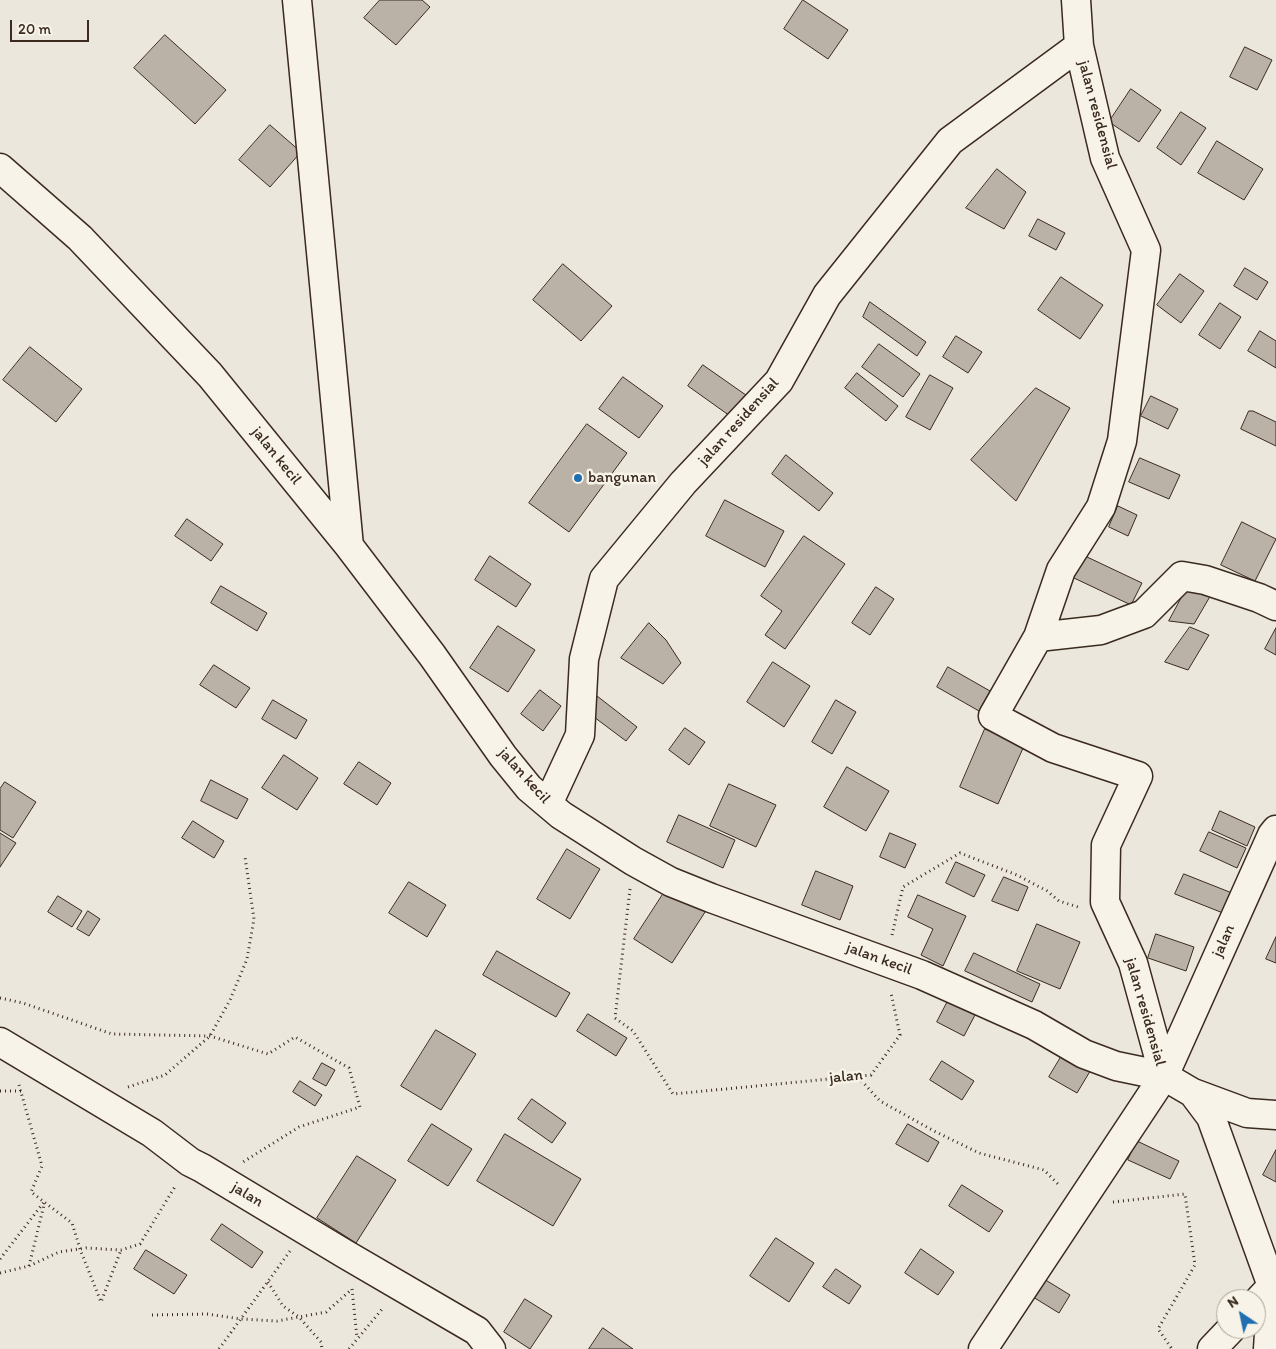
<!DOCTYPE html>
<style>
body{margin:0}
#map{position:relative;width:1276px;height:1349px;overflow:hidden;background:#ece7dc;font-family:Itim,sans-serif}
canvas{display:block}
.north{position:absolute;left:1216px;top:1289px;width:50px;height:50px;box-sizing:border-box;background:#f7f3e8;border:1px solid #aca397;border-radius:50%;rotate:326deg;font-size:14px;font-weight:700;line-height:20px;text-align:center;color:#3b2a1e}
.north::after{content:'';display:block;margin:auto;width:18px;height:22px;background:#1f6fb2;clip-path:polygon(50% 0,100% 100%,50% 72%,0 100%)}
.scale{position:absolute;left:10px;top:20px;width:79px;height:22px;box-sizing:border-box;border:2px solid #3b2a1e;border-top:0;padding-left:6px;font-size:15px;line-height:18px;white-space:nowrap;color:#3b2a1e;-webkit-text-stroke:4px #f7f3e8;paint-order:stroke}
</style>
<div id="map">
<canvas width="1276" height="1349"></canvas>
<div class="north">N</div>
<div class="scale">20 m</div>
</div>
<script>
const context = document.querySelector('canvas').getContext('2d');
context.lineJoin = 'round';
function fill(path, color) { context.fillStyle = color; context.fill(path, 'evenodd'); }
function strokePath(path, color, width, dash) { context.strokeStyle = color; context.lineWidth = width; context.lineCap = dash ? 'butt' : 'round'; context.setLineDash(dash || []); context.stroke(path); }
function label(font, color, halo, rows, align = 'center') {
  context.font = font + ' Itim,sans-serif'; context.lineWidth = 5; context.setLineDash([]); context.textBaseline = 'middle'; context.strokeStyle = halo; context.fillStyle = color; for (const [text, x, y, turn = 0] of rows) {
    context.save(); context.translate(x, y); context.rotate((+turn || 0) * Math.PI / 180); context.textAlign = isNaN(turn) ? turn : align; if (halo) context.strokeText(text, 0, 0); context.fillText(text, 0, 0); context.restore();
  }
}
const building = new Path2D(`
 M380,0H422L430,7L396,45L364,18Z
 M803,0L848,30L828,59L784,29Z
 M165,35L226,90L195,124L134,68Z
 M1245,47L1272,60L1257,90L1230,77Z
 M1131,89L1161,110L1139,142L1109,122Z
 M1181,112L1206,128L1181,165L1157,148Z
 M270,125L301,152L270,187L239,160Z
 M1217,141L1263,169L1244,200L1198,173Z
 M997,169L1026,192L1004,229L966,208Z
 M1038,219L1065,233L1056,250L1029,236Z
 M563,264L612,306L581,341L533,300Z
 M1245,268L1268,282L1257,300L1234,286Z
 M1180,274L1204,291L1181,323L1157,305Z
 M1061,277L1103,305L1080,339L1038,310Z
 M870,302L926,342L917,356L863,317Z
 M1220,303L1241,317L1220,349L1199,335Z
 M1260,331L1276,341V368L1248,351Z
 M956,336L982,352L968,373L943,357Z
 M879,344L920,374L903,397L862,367Z
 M30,347L82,389L56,422L3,380Z
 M703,365L753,400L737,421L688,386Z
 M857,373L898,406L886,421L845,388Z
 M930,375L953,388L930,430L906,417Z
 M623,377L663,406L639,438L599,409Z
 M1036,388L1070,408L1016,501L971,460Z
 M1151,396L1178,409L1168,429L1141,416Z
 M1249,411H1253L1276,422V446L1241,429Z
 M587,424L627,453L569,532L529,503Z
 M786,455L833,493L819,511L772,474Z
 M1140,458L1180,475L1169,499L1129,482Z
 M725,500L784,531L765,567L706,536Z
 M1118,506L1137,515L1128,536L1109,527Z
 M187,519L223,544L211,561L175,536Z
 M1242,522L1276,539L1255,581L1221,565Z
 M804,536L845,564L785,649L765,635L782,611L761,596Z
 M490,556L531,584L516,607L475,580Z
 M1085,556L1142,583L1131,605L1074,578Z
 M221,586L267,613L257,631L211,603Z
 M1188,586L1212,593L1194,624L1169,621Z
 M876,587L894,599L870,635L852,623Z
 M649,623L666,640L681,663L663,684L621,658Z
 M498,626L535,650L508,692L470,668Z
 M1190,627L1209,635L1188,670L1165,662Z
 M1276,628V655L1265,649Z
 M773,662L810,686L784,727L747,702Z
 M214,665L250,688L236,708L200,685Z
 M948,667L990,691L979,711L937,687Z
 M540,690L561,706L543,731L521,714Z
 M597,696L637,727L626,741L586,711Z
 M273,700L307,720L296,739L262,719Z
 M836,700L856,712L832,754L812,742Z
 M685,728L705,742L689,765L669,750Z
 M985,729L1024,746L998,804L960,787Z
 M284,755L318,778L297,810L262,788Z
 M359,762L391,783L377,805L344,784Z
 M847,767L889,791L866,831L824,807Z
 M211,780L248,799L237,819L201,801Z
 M5,782L36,802L13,838L0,830V789Z
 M729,784L776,805L756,847L710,826Z
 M1220,811L1255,827L1247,846L1212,830Z
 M679,815L735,840L723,868L667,842Z
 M193,821L224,841L214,858L182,838Z
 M1209,832L1246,848L1237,868L1200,851Z
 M0,833L16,843L0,867Z
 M890,833L916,844L905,868L880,857Z
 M567,849L600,869L570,919L537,899Z
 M956,862L985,875L974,897L946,883Z
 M816,871L853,886L840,920L802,905Z
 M1184,874L1232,893L1223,913L1175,894Z
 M1004,877L1028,887L1018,911L992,901Z
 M409,882L446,905L427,937L389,913Z
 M671,882L709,906L672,963L634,939Z
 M918,895L966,916L943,966L921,955L933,929L908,917Z
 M58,896L82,911L72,927L48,912Z
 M88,911L100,919L89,936L77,929Z
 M1037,924L1080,942L1060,989L1017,971Z
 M1156,934L1194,947L1186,971L1148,958Z
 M1276,937V963L1266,959Z
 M497,951L570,993L556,1017L483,975Z
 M974,953L1040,984L1032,1002L965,971Z
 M948,1001L975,1015L964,1036L937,1022Z
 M588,1014L627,1038L616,1056L577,1031Z
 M436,1030L476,1054L441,1110L401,1086Z
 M1064,1052L1092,1068L1077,1093L1049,1077Z
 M942,1061L974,1081L962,1100L930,1080Z
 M322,1063L335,1070L326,1086L313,1079Z
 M300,1081L322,1095L315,1106L293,1092Z
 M532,1099L566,1123L552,1143L518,1119Z
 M432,1124L472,1149L448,1186L408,1161Z
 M908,1124L939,1142L928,1162L896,1144Z
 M505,1134L581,1179L553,1226L477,1181Z
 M1137,1141L1179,1161L1170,1179L1128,1160Z
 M1276,1150V1182L1263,1175Z
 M357,1156L396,1180L356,1243L317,1218Z
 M962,1185L1003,1211L989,1232L949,1206Z
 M222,1224L263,1252L252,1268L211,1240Z
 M776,1238L814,1263L789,1302L750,1276Z
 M921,1249L954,1272L938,1295L905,1273Z
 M146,1250L187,1275L174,1294L134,1269Z
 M836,1269L861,1286L849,1304L823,1287Z
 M1044,1279L1070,1295L1059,1313L1033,1297Z
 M525,1299L552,1316L530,1349L504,1332Z
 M603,1328L633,1349H589Z`);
const path = new Path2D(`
 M630,889L615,1018L633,1031L673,1094L871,1075L900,1035L891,993
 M892,935L903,887L960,853L1017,875L1047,891L1059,901L1078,907
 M0,998L23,1003L112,1034L210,1036L268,1054L295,1037L349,1068L360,1107L299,1127L243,1162
 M858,1077L880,1101L934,1131L979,1153L1044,1170L1059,1185
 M19,1085L42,1166L31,1192L72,1223L80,1249L101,1302L121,1250
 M128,1087L165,1075L210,1036L230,1000L247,959L254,919L245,857
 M0,1091H22
 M1113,1202L1185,1194L1195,1265L1158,1329L1172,1349
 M0,1259L44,1202
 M29,1266L44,1205
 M0,1273L29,1266L59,1252L86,1248L121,1250L140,1244L176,1185
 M268,1282L283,1306L299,1317L321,1342L322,1349
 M352,1289L357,1338
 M152,1315L207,1314L241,1319L277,1321L326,1312L351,1290
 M219,1349L290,1251
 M349,1349L383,1308`);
const minor = new Path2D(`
 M297,0L349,546
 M1076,0L1079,46L1105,158L1146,250L1122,441L1101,507L1061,570L1038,637L993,716L1053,748L1138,776L1106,845L1105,902L1133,963L1164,1076
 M0,168L80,238L210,375L349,546L432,655L503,756L529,788L561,815L633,861L671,882L711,898L922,975L1034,1025L1084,1054L1116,1066L1164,1076L1193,1093L1247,1113L1276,1115
 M1038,637L1101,630L1144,614L1182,576L1205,580L1259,598L1276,606
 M548,804L580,735L584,659L604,579L683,483L779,381L827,295L950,141L1079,46
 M0,1042L152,1133L190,1162L202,1168L345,1254L477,1331L491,1349
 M1193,1093L1211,1117L1272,1286L1256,1303
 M983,1349L1164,1076L1272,835L1276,830
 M1212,1349L1231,1329
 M1268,1349L1272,1286`);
const markers = [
 [578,478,5,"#1f6fb2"]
];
const streetNames = [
 ["jalan residensial",1097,115,75],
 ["jalan residensial",739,422,-48],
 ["jalan kecil",276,456,51],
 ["jalan kecil",524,776,48],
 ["jalan",1224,941,-66],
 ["jalan kecil",879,959,20],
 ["jalan residensial",1145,1012,74],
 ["jalan",846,1077,-6],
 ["jalan",247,1195,31]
];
const poiNames = [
 ["bangunan",588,478]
];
fill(building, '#bab2a7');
strokePath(building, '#3b2a1e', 1);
strokePath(minor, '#3b2a1e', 31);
strokePath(path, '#3b2a1e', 3, [1, 4]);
strokePath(minor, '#f7f3e8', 28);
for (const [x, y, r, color] of markers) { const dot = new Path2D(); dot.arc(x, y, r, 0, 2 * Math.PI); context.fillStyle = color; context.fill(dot); strokePath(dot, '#f7f3e8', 2); }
label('16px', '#3b2a1e', '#f7f3e8', streetNames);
label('16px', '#3b2a1e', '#f7f3e8', poiNames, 'left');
</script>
